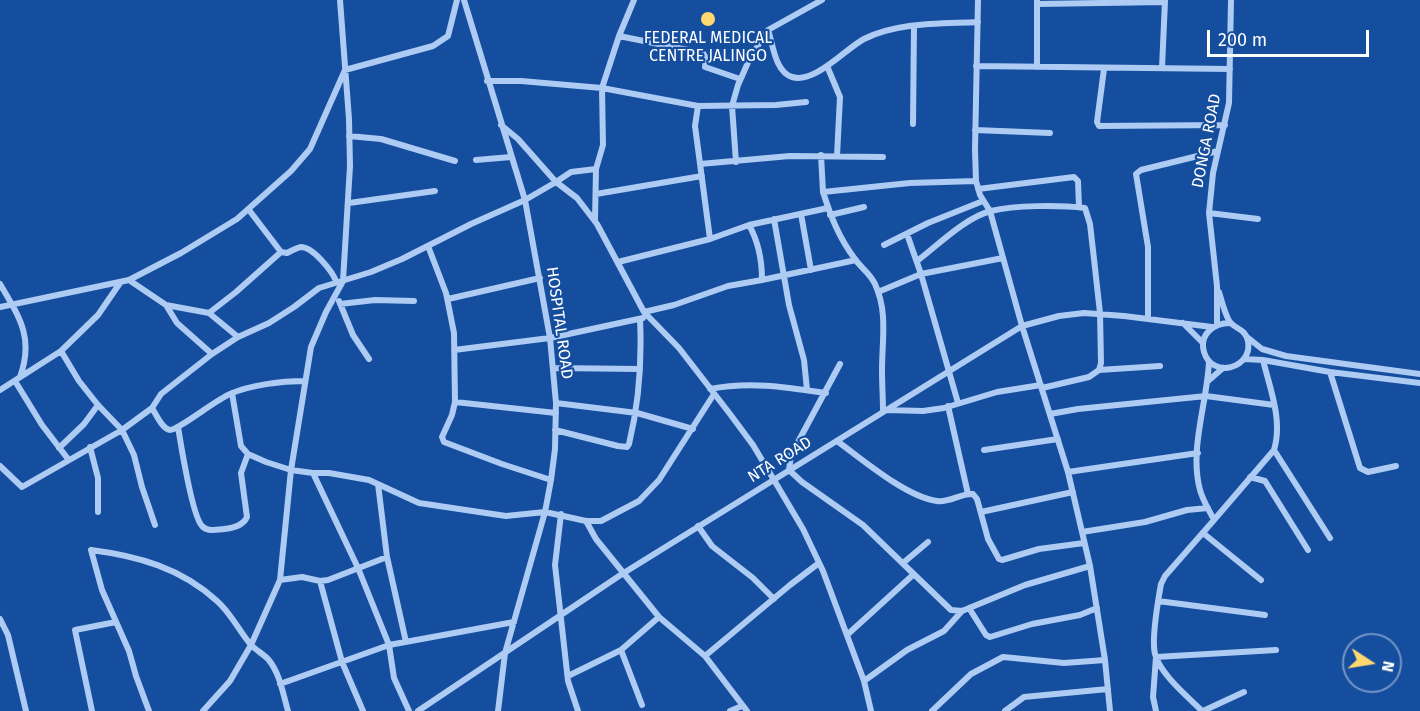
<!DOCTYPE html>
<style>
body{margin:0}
#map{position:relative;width:1420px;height:711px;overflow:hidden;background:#154e9e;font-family:"Fira Sans",sans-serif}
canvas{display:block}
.north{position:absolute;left:1342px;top:633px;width:60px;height:60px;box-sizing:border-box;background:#154e9e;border:2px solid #7395c5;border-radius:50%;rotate:102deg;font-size:16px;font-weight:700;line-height:24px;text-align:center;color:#fff}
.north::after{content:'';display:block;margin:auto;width:21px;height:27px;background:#ffd86f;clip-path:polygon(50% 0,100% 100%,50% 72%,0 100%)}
.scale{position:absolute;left:1207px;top:30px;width:162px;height:27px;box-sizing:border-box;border:3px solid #fff;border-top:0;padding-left:8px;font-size:18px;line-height:21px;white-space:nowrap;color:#fff;-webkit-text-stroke:4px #154e9e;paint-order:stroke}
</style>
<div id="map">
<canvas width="1420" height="711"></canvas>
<div class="north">N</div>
<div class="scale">200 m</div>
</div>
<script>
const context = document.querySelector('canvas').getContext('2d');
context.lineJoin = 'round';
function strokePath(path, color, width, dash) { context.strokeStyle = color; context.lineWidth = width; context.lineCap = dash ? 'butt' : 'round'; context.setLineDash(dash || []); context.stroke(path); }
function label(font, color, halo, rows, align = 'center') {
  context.font = font + ' "Fira Sans",sans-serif'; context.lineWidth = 4.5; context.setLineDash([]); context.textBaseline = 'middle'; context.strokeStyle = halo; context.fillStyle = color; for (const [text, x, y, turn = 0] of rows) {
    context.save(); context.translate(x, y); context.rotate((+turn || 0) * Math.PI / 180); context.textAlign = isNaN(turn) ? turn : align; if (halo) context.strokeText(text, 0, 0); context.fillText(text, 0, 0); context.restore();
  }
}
const minor = new Path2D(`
 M464,0L525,200L550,338L556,403L555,449L551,480L545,512L505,653L498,711
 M978,0L975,150L976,181L980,195L990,211L1022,326L1068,472L1090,566L1105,660L1110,711
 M1037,1V67
 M1037,4L1165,2
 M768,30C773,44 775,72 792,77C815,84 845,49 864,39C898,22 941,24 978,22
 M619,36L703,53L706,58L705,67L740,79
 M827,66L840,97L837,156
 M976,66L1230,69
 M1162,68L1165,1
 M1104,69L1097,122L1099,126L1225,125
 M487,81H521L602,88L698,106L776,105L806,102
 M698,106L695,126L710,239
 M913,124L914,26
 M501,125L518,139L556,182L571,172L596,169
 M975,130L1050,133
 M349,136L381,139L455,161
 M821,155L823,192
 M476,160L511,157
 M736,162L732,106L738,85L750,58L768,30L822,0
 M700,164L790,156L883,157
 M978,189L1074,177L1078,181L1079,207
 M596,194L702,176
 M349,203L435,191
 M249,210L281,252
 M1209,213L1258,219
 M801,214L811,270
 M830,215L864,207
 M774,219L789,305L804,360L807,390
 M595,220L596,169L603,145L602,88L619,36L634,0
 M749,225C758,241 762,262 762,280
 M907,234L921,274L958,403
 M884,245L928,223L983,201
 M428,246L446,293L454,333L455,402L452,415L442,437L444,442L502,464L551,480
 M917,261C937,246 966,217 991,211C1015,205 1060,205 1085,208L1090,224L1094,259L1100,313L1101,363L1099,370
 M618,262L710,239L749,225L828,208
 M129,280L166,305L177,323L212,354
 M0,284C20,318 34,338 20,377
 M878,292L921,274L1003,258
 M1219,292C1221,299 1226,317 1230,322C1236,330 1245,328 1248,341C1253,369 1212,379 1204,352C1199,334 1214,323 1230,323
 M448,299L540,278
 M339,301L353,335L369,359
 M340,304L375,300L414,301
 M166,305L209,313L238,337
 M0,307L129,280L181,253L237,219L291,171L310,149L345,70L433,46L448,36L457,0
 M644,312L674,305L728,286L762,280L856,260
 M209,313L236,292L281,252L287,253C291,251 296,248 301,247C313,247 332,271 336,281
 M1148,318V247L1136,174L1141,170L1218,151
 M1183,323L1203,343
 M1217,325V286L1209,213L1213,173L1229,103L1231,0
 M1247,337L1262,349L1286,356L1420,374
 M454,350L550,338L643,318
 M61,351L79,381L98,405L122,430L134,455L142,487L155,525
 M1244,359L1263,360L1330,372L1420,383
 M840,364L791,455L789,470L802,482L863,525L951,610L962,611L1025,585L1090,566
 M553,368L640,369
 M1330,372L1360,468L1368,472L1396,466
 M15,381L42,425L68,459
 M1208,381L1223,368
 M1042,388L1089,377L1099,370L1160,366
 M710,389C749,381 786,387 826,393
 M0,390L61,351L98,315L120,283
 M232,393L241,446L248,454L266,462L291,470L313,473H329L369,480L419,503L506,516L545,512L586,521H601L639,501L659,480L714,394
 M455,402L556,413
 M556,403L637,413L693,429
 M948,406L968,494
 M152,408C156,414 162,429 170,430C178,430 217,399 230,394C250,385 282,381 304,381
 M886,410L923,411L944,408L997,392L1041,385
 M883,412C883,398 882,384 882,370C882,340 888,312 875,284C870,273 861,268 855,259C839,238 831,217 823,192L910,183L976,181
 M1050,414L1078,409L1206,396L1274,405
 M178,427C181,445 192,516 202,526C207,532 216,530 224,529C233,528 243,526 247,517L241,473L248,454
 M555,430L618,446L627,447L629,444C639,403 642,361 640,319
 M837,441C862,459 906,497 937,501C949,503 961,493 973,494L977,499L988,539L999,559L1002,560L1039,549L1084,543
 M90,447L98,478V512
 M59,448L84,424L98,405
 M984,450L1058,439
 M1274,450L1330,538
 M0,466L22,487L122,430L152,408L161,394L212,354L238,337L269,323L294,307L319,288L371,272L402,259L471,224L525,200L556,182L577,198L597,224L644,312L679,348L730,414L753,445L774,480L803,529L823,571L864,681L871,711
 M1068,472L1198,453
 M313,473L358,568L389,645L394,678L409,711
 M1250,477L1265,481L1308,550
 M378,484L387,557L406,642
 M981,512L1073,492
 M561,514L555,565L568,681L578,711
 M1214,520L1274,450C1283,420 1270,389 1263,360
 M586,521L596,539L659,617L705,656L747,711
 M698,526L712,546L753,578L774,599
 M1082,532L1145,522L1187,510L1208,508
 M1203,533L1261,580
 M903,563L928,542
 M280,580L302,577L320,581L328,580L387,557
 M320,581L342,662L363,711
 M1158,601L1265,615
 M969,608L986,635L990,637L1032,624L1080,615L1097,608
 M0,619L8,635L26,711
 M847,635L914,574
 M621,650L642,705
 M705,656L790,585L819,563
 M568,676L621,650L659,617
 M864,681L907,650L944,631L962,611
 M280,684L389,645L514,622
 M92,711L75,630L116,622
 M149,711L136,676L129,651L102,590L91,550C138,556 181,568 217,601C231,613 239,631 251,645C256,650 263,654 268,659C280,673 283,694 288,711
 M203,711L230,681L251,645L280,580L291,470L311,347L326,312L343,281L350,166L349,119L340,0
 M418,711L622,574L1022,326L1059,316L1084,313L1124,316L1212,327
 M730,711L742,706
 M932,711L971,674L1003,657L1064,663L1105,660
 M1005,711L1024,697L1108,689
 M1156,711L1153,697L1156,657L1276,650
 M1202,711C1188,697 1160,674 1155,654C1151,639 1158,601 1161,584L1165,576L1214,520C1209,510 1203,501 1200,490C1189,449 1207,404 1209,362
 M1203,711L1244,692`);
const markers = [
 [708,19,8,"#ffd86f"]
];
const poiNames = [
 ["FEDERAL MEDICAL",708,39],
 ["CENTRE JALINGO",708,57]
];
const streetNames = [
 ["DONGA ROAD",1207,141,-79],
 ["HOSPITAL ROAD",559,323,82],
 ["NTA ROAD",780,460,-32]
];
strokePath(minor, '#adcbf3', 6);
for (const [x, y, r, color] of markers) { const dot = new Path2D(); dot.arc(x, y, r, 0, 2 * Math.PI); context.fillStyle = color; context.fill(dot); strokePath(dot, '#154e9e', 2); }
label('16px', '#fff', '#154e9e', poiNames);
label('16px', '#fff', '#154e9e', streetNames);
</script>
